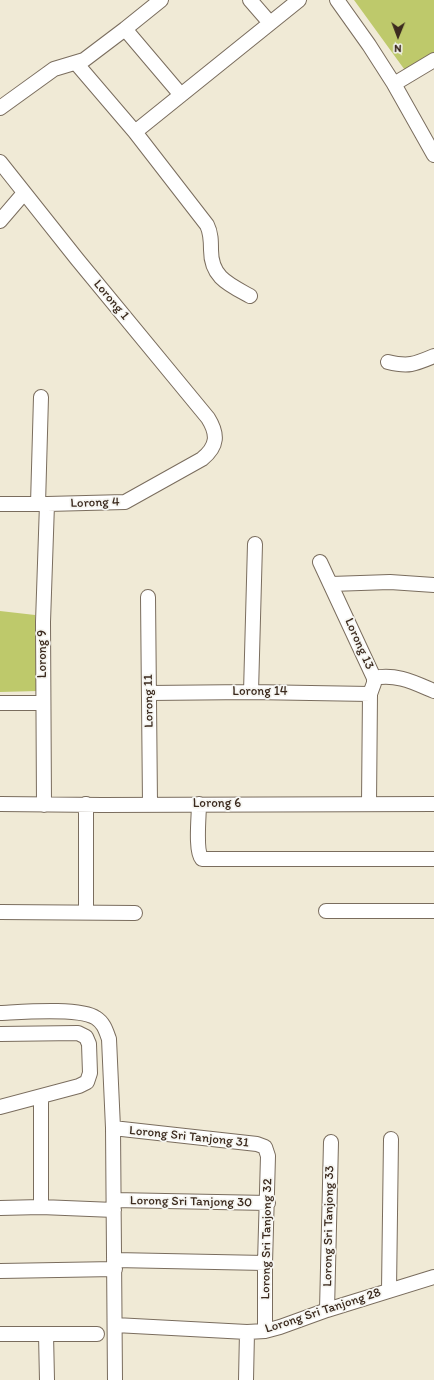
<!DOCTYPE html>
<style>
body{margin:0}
#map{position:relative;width:434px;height:1380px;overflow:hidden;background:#f0ead6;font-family:Itim,sans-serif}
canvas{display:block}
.north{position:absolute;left:378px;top:16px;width:40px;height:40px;-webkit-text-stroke:3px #f6f6f2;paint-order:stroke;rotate:181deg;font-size:11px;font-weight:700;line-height:16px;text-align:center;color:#3b2a1e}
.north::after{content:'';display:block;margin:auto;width:14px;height:18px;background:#3b2a1e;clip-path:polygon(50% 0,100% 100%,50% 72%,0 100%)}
</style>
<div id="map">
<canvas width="434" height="1380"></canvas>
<div class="north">N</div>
</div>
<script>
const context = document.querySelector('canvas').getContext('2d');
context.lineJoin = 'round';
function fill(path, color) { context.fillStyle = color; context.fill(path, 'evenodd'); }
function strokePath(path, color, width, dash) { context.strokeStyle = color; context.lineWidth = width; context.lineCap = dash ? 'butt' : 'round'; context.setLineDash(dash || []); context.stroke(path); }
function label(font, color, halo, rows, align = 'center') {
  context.font = font + ' Itim,sans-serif'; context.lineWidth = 3.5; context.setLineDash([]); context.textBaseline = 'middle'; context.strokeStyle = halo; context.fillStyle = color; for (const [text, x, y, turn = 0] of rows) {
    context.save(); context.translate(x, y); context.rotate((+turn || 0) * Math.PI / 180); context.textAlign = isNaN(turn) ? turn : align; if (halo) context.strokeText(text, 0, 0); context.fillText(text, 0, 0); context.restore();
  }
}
const green = new Path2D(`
 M354,0H434V57L407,73Z
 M0,611L35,615L38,691L0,692Z`);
const minor = new Path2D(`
 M250,0L270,23
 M337,0L369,45L394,84L434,155
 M125,29L181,95
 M76,63L135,132L207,225C211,233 211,241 211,250C211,277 228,284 250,296
 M394,84L434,60
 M0,108L54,69L84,60L125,29L161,0
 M135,132L299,0
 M0,162L77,259L208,418C218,434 218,446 202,459L125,502L47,504H0
 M0,221L24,193
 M388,362C409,367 415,364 434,356
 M38,504L41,397
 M320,562L374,678V683L370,694L369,803
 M331,584L390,582L434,585
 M148,597L150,804
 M374,678C396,673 415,683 434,691
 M251,692L255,544
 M149,693L251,692L370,694
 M0,703H43
 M0,804L102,805L434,804
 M86,804V911
 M199,804C199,816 195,851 202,859H434
 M44,805L43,622L47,504
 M326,911H434
 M0,912L135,913
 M0,1013C22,1012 80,1007 96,1018C104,1023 106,1031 109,1039L113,1128L115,1380
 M0,1034L78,1033L86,1037L89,1044L90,1073L87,1082L79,1086L0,1107
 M113,1128L257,1144L265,1147L268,1156L265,1263V1331
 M114,1200L268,1203
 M41,1207V1097
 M0,1208L41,1207L114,1210
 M115,1260L265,1263
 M0,1271L115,1269
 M389,1290L391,1139
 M327,1310L331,1142
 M115,1325L247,1332L265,1331L280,1327L327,1310L434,1277
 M0,1334H97
 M46,1334L47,1380
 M246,1380L247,1332`);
const streetNames = [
 ["Lorong 1",111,300,50],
 ["Lorong 4",95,503,-2],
 ["Lorong 13",359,644,66],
 ["Lorong 9",43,654,-90],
 ["Lorong 14",260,692],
 ["Lorong 11",149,701,-91],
 ["Lorong 6",217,804],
 ["Lorong Sri Tanjong 31",189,1137,6],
 ["Lorong Sri Tanjong 30",191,1202,1],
 ["Lorong Sri Tanjong 33",329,1226,-89],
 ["Lorong Sri Tanjong 32",267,1239,-89],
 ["Lorong Sri Tanjong 28",323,1311,-18]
];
fill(green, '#bec96b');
strokePath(minor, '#7a6d5e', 16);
strokePath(minor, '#fff', 14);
label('13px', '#3b2a1e', '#f6f6f2', streetNames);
</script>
